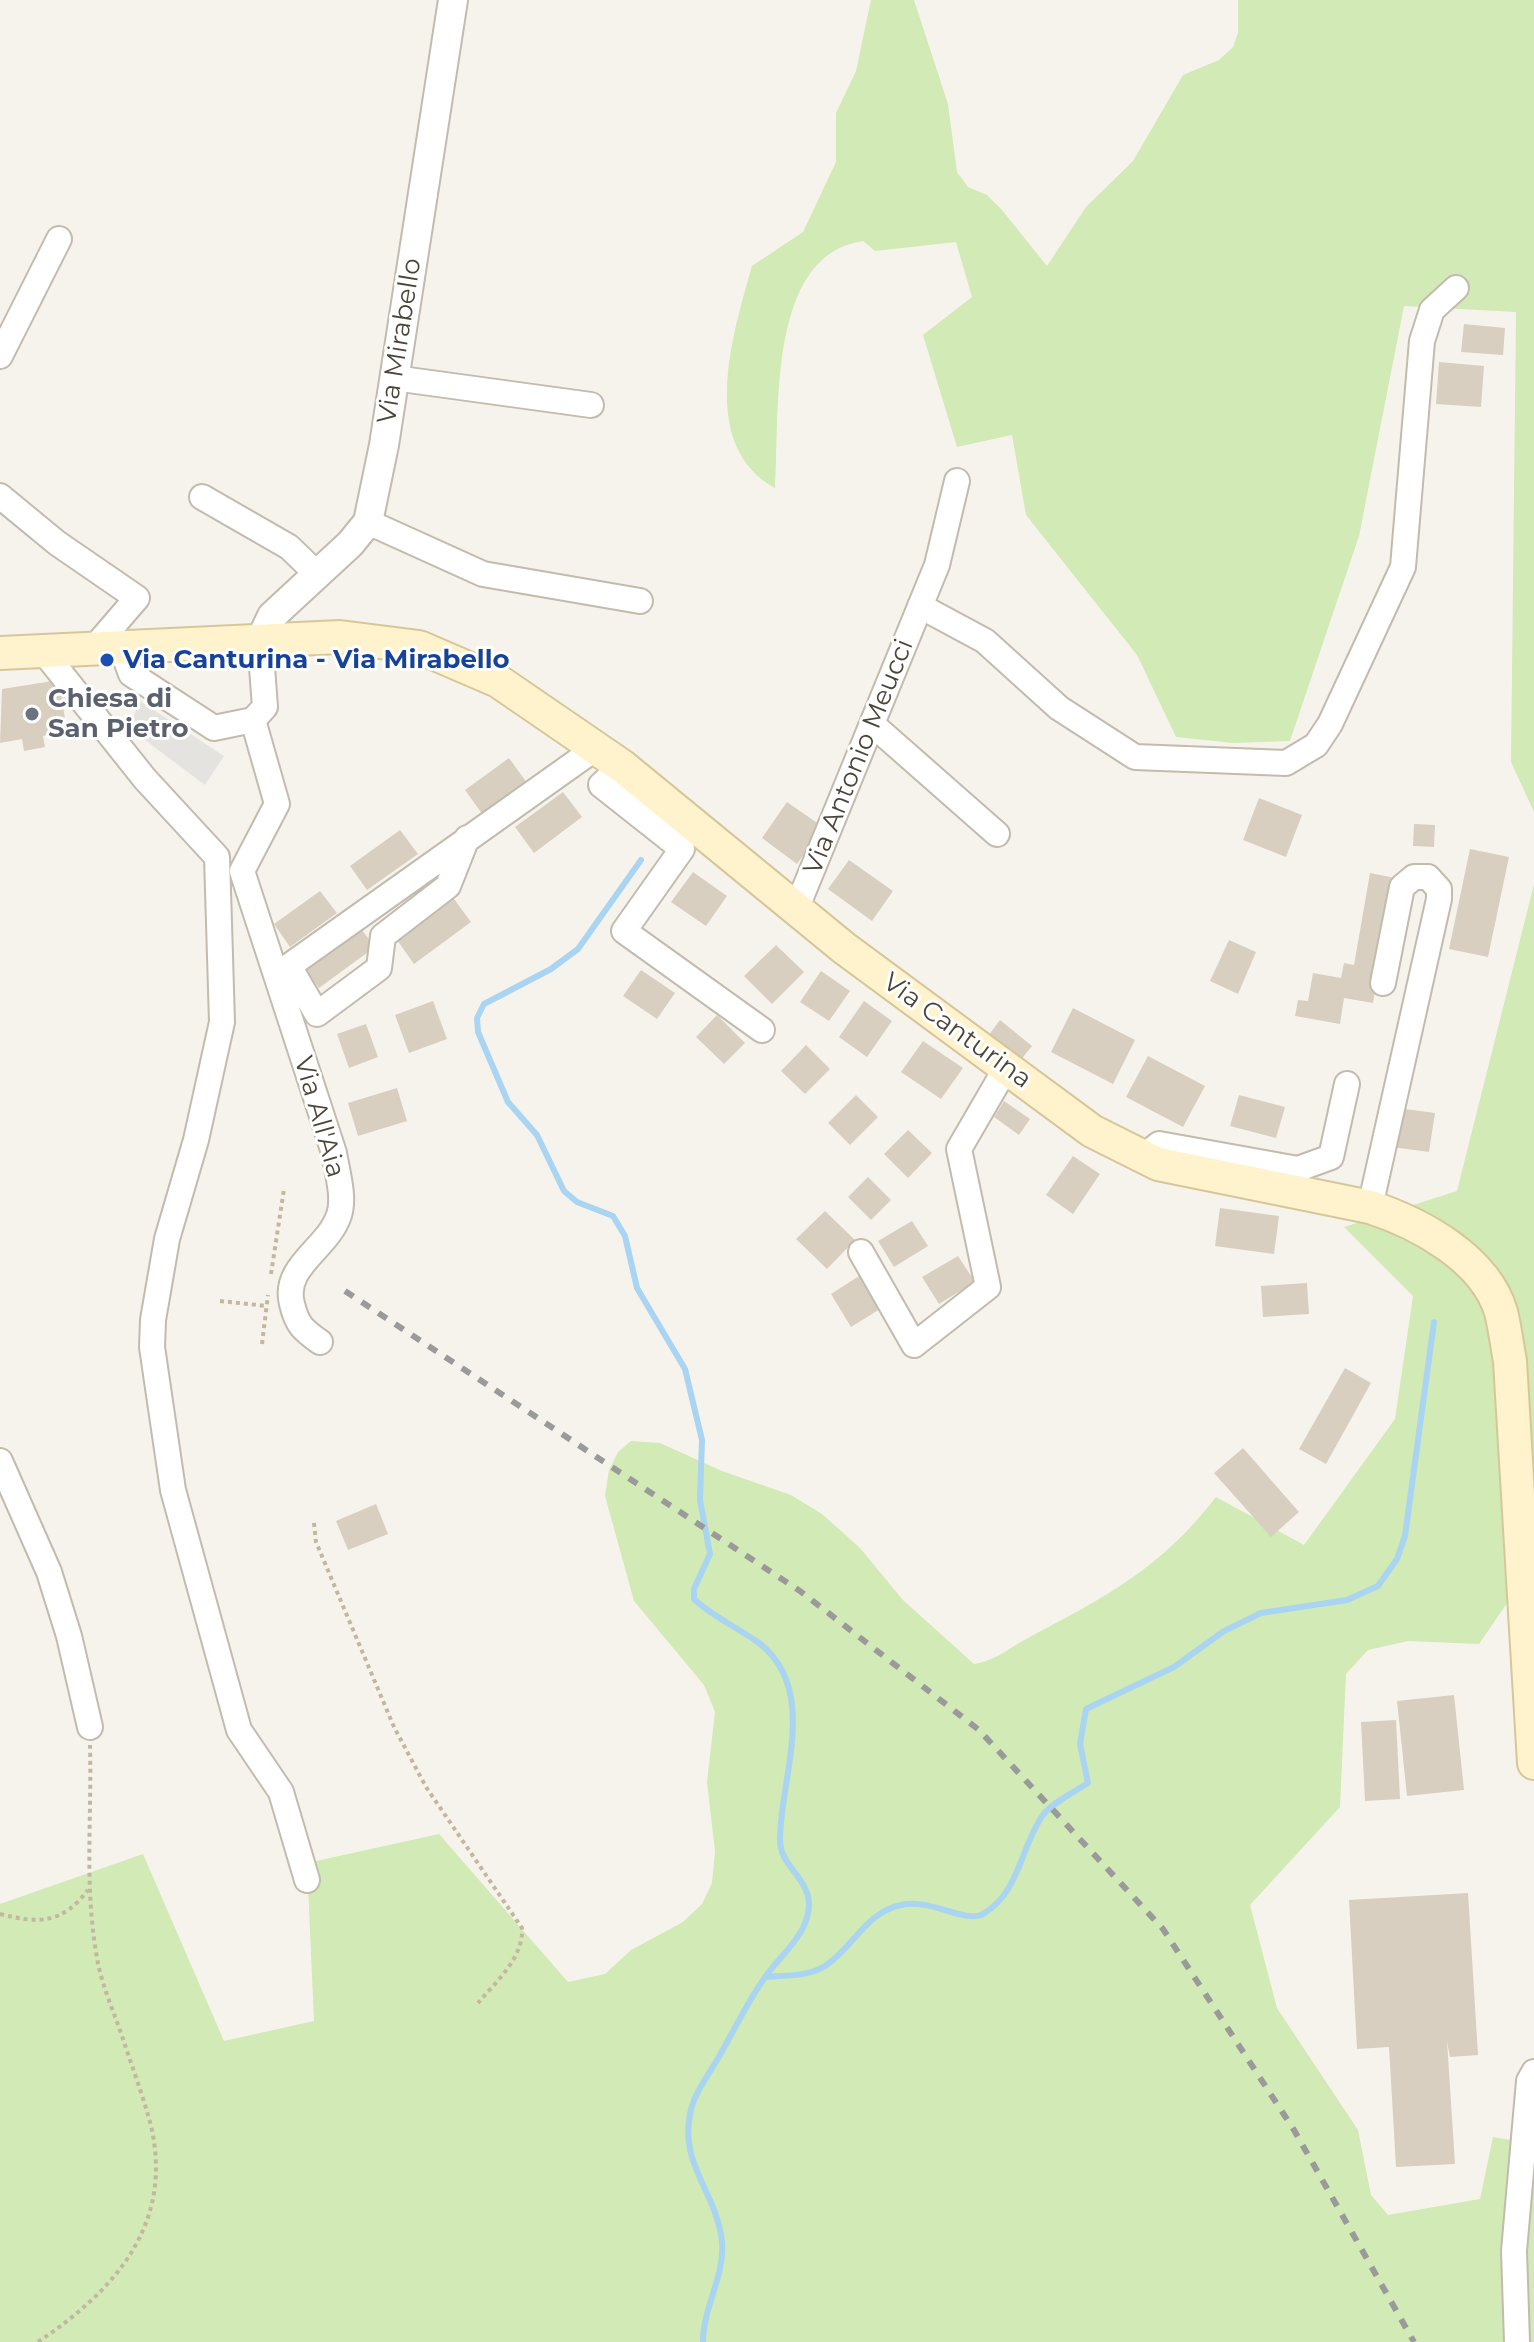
<!DOCTYPE html>
<style>
body{margin:0}
canvas{display:block;background:#f6f3ec}
</style>
<canvas width="1534" height="2342"></canvas>
<script>
const context = document.querySelector('canvas').getContext('2d');
context.lineJoin = 'round';
function fill(path, color) { context.fillStyle = color; context.fill(path, 'evenodd'); }
function strokePath(path, color, width, dash) { context.strokeStyle = color; context.lineWidth = width; context.lineCap = dash ? 'butt' : 'round'; context.setLineDash(dash || []); context.stroke(path); }
function label(font, color, halo, rows, align = 'center') {
  context.font = font + ' Montserrat,sans-serif'; context.lineWidth = 6; context.setLineDash([]); context.textBaseline = 'middle'; context.strokeStyle = halo; context.fillStyle = color; for (const [text, x, y, turn = 0] of rows) {
    context.save(); context.translate(x, y); context.rotate((+turn || 0) * Math.PI / 180); context.textAlign = isNaN(turn) ? turn : align; if (halo) context.strokeText(text, 0, 0); context.fillText(text, 0, 0); context.restore();
  }
}
const green = new Path2D(`
 M871,0H914L948,104L957,172L968,187L987,195L1002,210L1047,266L1086,207L1133,161L1183,75L1219,60L1233,47L1238,33V0H1534V812L1511,762L1516,312L1404,306L1359,536L1290,741L1233,743L1176,737L1137,655L1026,515L1012,435L957,447L923,335L972,297L956,242L875,251L863,241C766,255 780,414 775,488C697,445 733,333 752,266L803,232L836,162V113L856,71Z
 M1534,884V1564L1479,1644L1408,1641L1368,1650L1346,1674L1340,1807L1250,1905L1277,2008L1358,2130L1371,2195L1388,2215L1480,2199L1493,2137L1534,2144V2342H0V1904L143,1854L224,2041L314,2021L307,1863L439,1834L568,1982L605,1974L631,1950L683,1922L702,1904L712,1883L715,1851L707,1782L715,1712L704,1685L634,1601L605,1496L609,1470L618,1452L631,1441L660,1443L722,1471L791,1495L822,1514L860,1548L903,1600L974,1664C995,1661 1009,1648 1028,1638C1107,1596 1160,1569 1216,1497L1304,1545L1395,1419L1413,1296L1344,1227L1457,1191Z`);
const parking = new Path2D(`
 M140,701L224,756L205,785L129,728Z`);
const stream = new Path2D(`
 M641,860L578,949L551,969L484,1004L477,1018L478,1032L508,1102L537,1135L564,1191L577,1202L613,1216L625,1236L637,1288L685,1369L702,1440L700,1500L710,1554L694,1589V1599C713,1617 737,1627 759,1643C820,1690 780,1778 780,1840C780,1873 825,1882 803,1928C794,1946 777,1960 766,1976C747,2002 733,2033 717,2060C709,2074 698,2088 693,2103C674,2161 717,2190 722,2242C725,2276 703,2307 703,2342
 M765,1977C784,1975 808,1977 825,1966C852,1949 866,1912 901,1905C930,1898 967,1924 983,1914C1021,1891 1020,1847 1043,1815C1052,1803 1074,1792 1088,1783L1080,1744L1086,1709L1174,1667L1224,1631L1261,1613L1347,1600L1378,1586L1397,1559L1405,1536L1434,1322`);
const building = new Path2D(`
 M1464,324L1505,328L1503,355L1461,352Z
 M1439,362L1484,366L1481,407L1436,404Z
 M59,680L67,732L43,736L45,747L24,751L22,739L0,743L2,689Z
 M509,758L527,783L483,815L465,790Z
 M563,792L582,817L534,853L515,827Z
 M1259,798L1302,815L1286,857L1243,840Z
 M787,802L823,827L797,864L762,838Z
 M1414,824L1435,825L1434,847L1413,846Z
 M400,830L418,854L367,890L350,866Z
 M1470,849L1509,857L1488,957L1449,949Z
 M849,860L893,891L872,921L828,889Z
 M693,872L727,896L706,926L671,902Z
 M1370,873L1395,878L1373,1003L1344,998L1340,1024L1295,1016L1298,1000L1308,1001L1313,973L1341,978L1344,963L1354,965Z
 M320,891L337,913L290,947L274,924Z
 M449,892L471,922L414,964L392,933Z
 M358,925L375,947L319,988L303,967Z
 M1229,940L1256,952L1238,994L1210,981Z
 M776,945L804,972L772,1004L744,976Z
 M641,970L675,993L657,1019L623,996Z
 M821,971L850,991L829,1021L800,1002Z
 M433,1001L447,1039L409,1053L395,1015Z
 M864,1001L892,1021L867,1057L839,1037Z
 M1073,1008L1135,1040L1113,1084L1051,1052Z
 M717,1015L745,1043L724,1064L696,1037Z
 M1000,1020L1032,1046L1020,1061L988,1036Z
 M366,1024L378,1057L349,1068L337,1034Z
 M923,1041L963,1068L941,1099L901,1072Z
 M806,1045L830,1069L805,1094L781,1071Z
 M1148,1056L1205,1086L1183,1127L1126,1097Z
 M397,1088L407,1121L358,1136L348,1103Z
 M856,1095L878,1117L850,1145L828,1123Z
 M1239,1095L1285,1107L1276,1138L1230,1126Z
 M1004,1101L1030,1119L1019,1135L994,1117Z
 M1398,1108L1435,1113L1429,1152L1392,1147Z
 M908,1130L932,1153L908,1178L884,1154Z
 M1073,1156L1100,1174L1073,1214L1046,1195Z
 M868,1177L891,1200L871,1220L848,1197Z
 M1220,1208L1279,1216L1274,1254L1215,1246Z
 M825,1211L855,1240L827,1269L796,1239Z
 M912,1221L928,1246L894,1267L878,1241Z
 M958,1256L975,1282L939,1304L922,1277Z
 M859,1276L880,1309L851,1327L831,1294Z
 M1307,1283L1309,1314L1263,1317L1261,1286Z
 M1345,1368L1371,1383L1326,1464L1299,1449Z
 M1243,1448L1299,1512L1271,1537L1214,1473Z
 M376,1504L388,1534L348,1550L336,1521Z
 M1454,1695L1464,1790L1407,1796L1397,1701Z
 M1396,1720L1400,1799L1365,1801L1361,1722Z
 M1468,1893L1478,2055L1450,2057L1447,2041L1455,2164L1396,2167L1389,2047L1357,2049L1349,1900Z`);
const path = new Path2D(`
 M271,1274L284,1189
 M220,1301L267,1306
 M262,1344L268,1295
 M314,1523L316,1542L394,1727L426,1787L522,1928C524,1957 496,1982 478,2003
 M0,1914C39,1924 62,1924 88,1890
 M38,2342C114,2291 174,2225 151,2126C144,2099 134,2072 125,2045C116,2017 102,1987 97,1958C84,1886 92,1817 90,1745`);
const minor = new Path2D(`
 M0,356L59,239
 M394,378L591,405
 M0,496L57,543L137,598L94,648
 M202,497L289,547L317,574
 M368,522L483,574L640,601
 M920,606L985,641L1059,708L1135,757L1286,763L1316,745L1330,724L1403,567L1422,341L1432,310L1456,288
 M121,647L131,674L214,728L253,720L265,707L260,641
 M43,651L145,779L217,857L222,1022L196,1140L167,1239L153,1320L152,1347L173,1490L239,1730L281,1792L307,1880
 M253,720L277,804L242,871L334,1153C337,1171 345,1198 339,1215C328,1249 282,1266 292,1304C297,1325 303,1330 320,1342
 M872,724L997,834
 M622,766L601,785L682,849L624,931L762,1030
 M467,838L448,886L383,936L379,968L317,1014L289,966L596,748
 M797,907L937,565L957,481
 M1144,1156L1159,1144L1298,1169L1331,1157L1347,1084
 M1370,1207L1439,899V889L1428,877H1414L1402,887L1383,983
 M861,1252L914,1345L988,1287L959,1149L1006,1068
 M0,1461L49,1572L69,1636L90,1727
 M1517,2342L1514,2251L1529,2081L1534,2072`);
const tertiary = new Path2D(`
 M260,641L272,616L350,544L368,522L384,445L453,0`);
const secondary = new Path2D(`
 M0,653L340,637L419,647L498,681L622,766L844,948L1092,1131L1158,1164L1370,1207C1419,1223 1485,1258 1501,1312C1505,1328 1507,1345 1510,1361L1534,1763`);
const rail = new Path2D(`
 M345,1291L800,1591L979,1730L1163,1929L1294,2130L1414,2342`);
const markers = [
 [107,660,8,"#1a4fb4"],
 [32,714,8,"#6b7280"]
];
const streetNames = [
 ["Via Mirabello",400,341,-81],
 ["Via Antonio Meucci",859,757,-68],
 ["Via Canturina",957,1031,36],
 ["Via All'Aia",319,1117,74]
];
const transitNames = [
 ["Via Canturina - Via Mirabello",123,660]
];
const worshipNames = [
 ["Chiesa di",48,699],
 ["San Pietro",48,729]
];
fill(green, '#d2eab5');
fill(parking, '#e5e3e0');
strokePath(stream, '#a9d4f2', 6);
fill(building, '#d8cfc1');
strokePath(minor, '#c2bbae', 28);
strokePath(tertiary, '#c2bbae', 32);
strokePath(secondary, '#d6c79b', 36);
strokePath(path, '#c4b79f', 4, [4, 4]);
strokePath(minor, '#fff', 24);
strokePath(tertiary, '#fff', 28);
strokePath(secondary, '#fff3cd', 32);
strokePath(rail, '#9a9a9a', 6, [10, 10]);
for (const [x, y, r, color] of markers) { const dot = new Path2D(); dot.arc(x, y, r, 0, 2 * Math.PI); context.fillStyle = color; context.fill(dot); strokePath(dot, '#fff', 3); }
label('26px', '#4b4439', '#fff', streetNames);
label('bold 26px', '#164399', '#fff', transitNames, 'left');
label('bold 26px', '#5b616d', '#fff', worshipNames, 'left');
</script>
